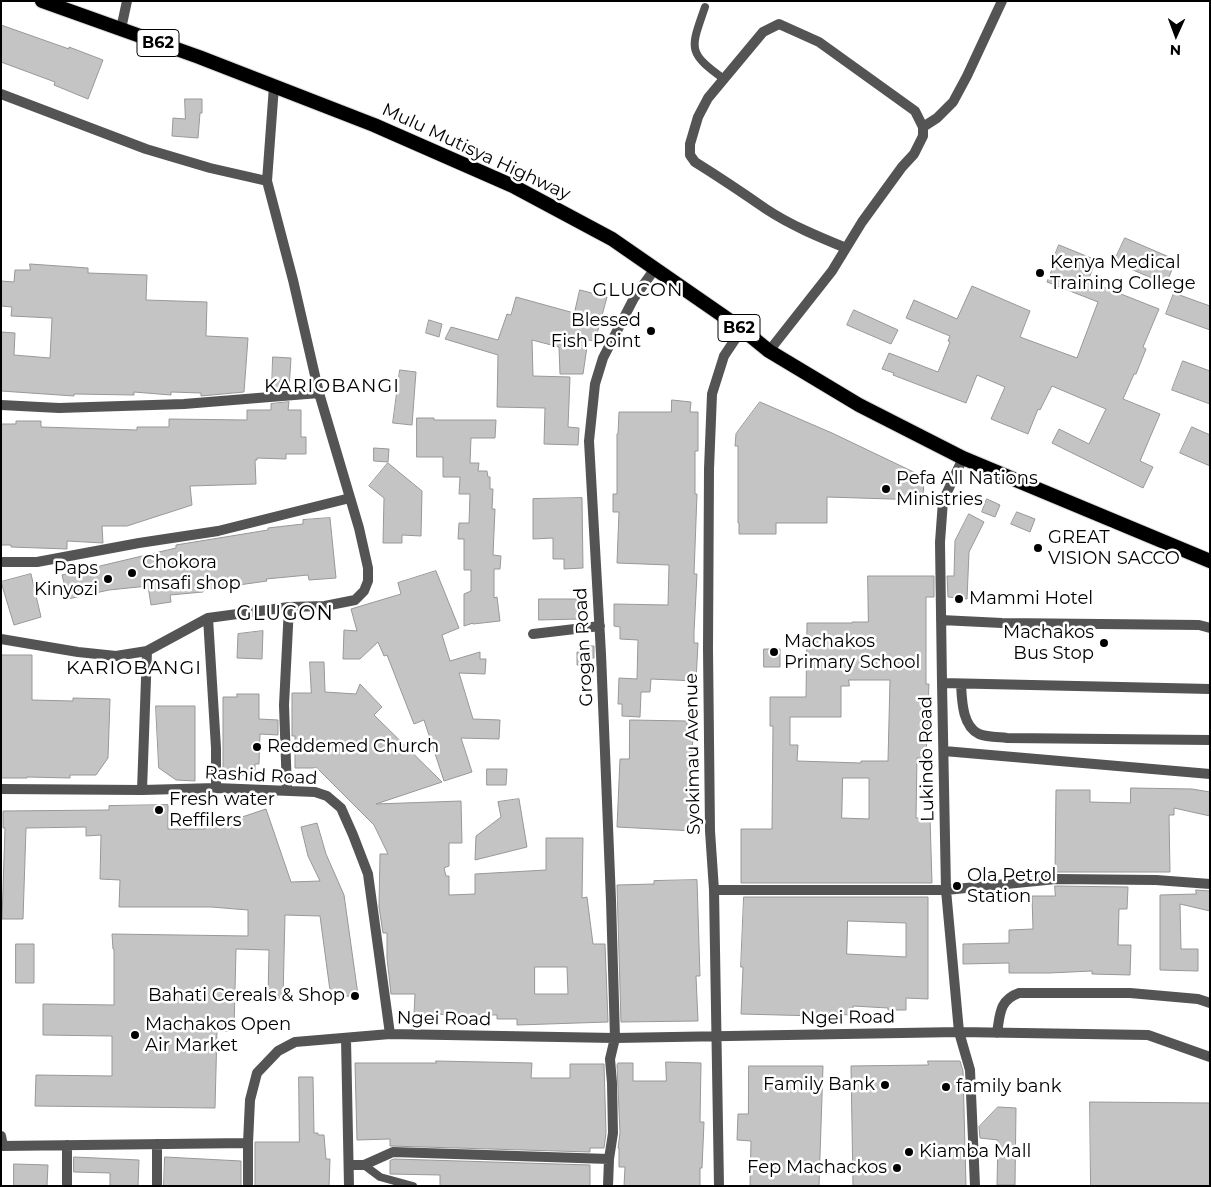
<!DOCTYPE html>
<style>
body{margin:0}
#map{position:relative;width:1211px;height:1187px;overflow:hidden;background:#fff;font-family:Montserrat,sans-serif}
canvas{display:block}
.frame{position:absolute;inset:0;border:2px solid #000;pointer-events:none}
.north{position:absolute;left:1151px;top:10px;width:50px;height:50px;-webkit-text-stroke:4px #fff;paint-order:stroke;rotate:182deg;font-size:14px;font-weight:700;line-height:20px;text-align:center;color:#000}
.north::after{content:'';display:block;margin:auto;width:18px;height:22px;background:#000;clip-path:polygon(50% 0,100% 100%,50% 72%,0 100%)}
</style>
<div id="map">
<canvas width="1211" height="1187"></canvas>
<div class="frame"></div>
<div class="north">N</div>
</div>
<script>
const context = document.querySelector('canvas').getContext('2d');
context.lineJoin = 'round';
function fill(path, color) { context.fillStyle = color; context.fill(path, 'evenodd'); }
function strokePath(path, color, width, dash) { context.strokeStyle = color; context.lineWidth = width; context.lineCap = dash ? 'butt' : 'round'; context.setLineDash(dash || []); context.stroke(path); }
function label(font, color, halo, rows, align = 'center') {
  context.font = font + ' Montserrat,sans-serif'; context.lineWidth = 5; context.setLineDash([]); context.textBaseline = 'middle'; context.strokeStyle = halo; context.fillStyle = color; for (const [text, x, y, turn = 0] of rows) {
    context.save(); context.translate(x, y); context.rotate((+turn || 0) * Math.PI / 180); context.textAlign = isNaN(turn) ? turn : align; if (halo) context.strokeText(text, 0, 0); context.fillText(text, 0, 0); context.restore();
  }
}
const building = new Path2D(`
 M1,25L69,49V47L103,60L88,99L54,85L55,82L1,62Z
 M185,99H202V113H200L198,138L172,136L173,118L185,119Z
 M1125,238L1176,260L1166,284L1114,262Z
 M1059,245L1096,260L1088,281L1159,309L1143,347L1146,349L1136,374H1134L1123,399L1160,414L1140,461L1153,467L1143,488L1052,443L1059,429L1089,444L1106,409L1052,386L1040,410L1038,409L1028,434L991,419L1005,387L977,375L966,403L893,375L894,373L882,369L889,353L938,372L950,342L948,341L950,336L906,318L914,300L957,319L972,286L1030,311L1020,337L1077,358L1098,302L1047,282L1056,259L1054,258Z
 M30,264L88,268V273L147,275L146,300L207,302L206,336L248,338L244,392L201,396V393L171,392V395L134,392V395L74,394V396L1,391V332L15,333L14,355L50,358L52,318L11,316L12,307L1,306V281L14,282L15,270H30Z
 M580,290L607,297L595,341L588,340L583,374H560L559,347L532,340L533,376L570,377L568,427L579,428L578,445L544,444L545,408L497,407L498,355L445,339L451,327L498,340L507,314L511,315L516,297L574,313Z
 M1174,293L1210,306V330L1166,314Z
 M854,310L898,330L891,344L847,325Z
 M429,320L442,324L439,337L426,333Z
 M273,357L291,358L289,389L272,390Z
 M1183,361L1210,371V404L1172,390Z
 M400,370L416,372L412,425L393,423Z
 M672,400L691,402L690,412H698V451H695V494H697L694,574H697L694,632V643H698L696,681L651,679L650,692H641L640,717L622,716V704H618L619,678L637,679L638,640L620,639V627L614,626V604L668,605L669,565L617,563L619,512H613V494H617V434H618L619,412H671Z
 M289,402L288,410H301V437H306V454H286V459L257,458V460H255L256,484L190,486L192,505L127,526H102L103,543L67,541V549L11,547V545H1V424H16V421H41V427L137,430V427H169V419L247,420V410H271V404Z
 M760,402L832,433L924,477L923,500L827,497V523H776V534H739V523H738V446H735L736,434Z
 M417,418H434V420H496L495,438H471L470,463H479L478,471H487L488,477H490V489H493L492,509H495L493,555L501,556L500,569H494V598L497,597L500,621L473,624V623L464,626V594L471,591V570H464V539H458L459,523H469L470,494H459L460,477H443V457H417Z
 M1192,427L1210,435V466L1180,453Z
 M374,448L389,449L388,462L374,461Z
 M388,463L422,491L421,536L402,535V543H383L384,498L369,486Z
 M582,498L583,568L564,569V559H553V538L533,539V499Z
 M987,499L1000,505L995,517L982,512Z
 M1017,512L1035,519L1030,532L1011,524Z
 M969,514L984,522L969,552L967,599L948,597L947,576H954L955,541Z
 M330,518L336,578L309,580L308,575L266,579L267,581L203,590V592L170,595L171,602L151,605L148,586L109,590L68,599L62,575L176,548V545L268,530V528L303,524V520Z
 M436,571L459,628L442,635L450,661L480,652V659H486L485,674L459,673L473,719L500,720L499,739L461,738L472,772L444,781L424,720L414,724L387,655L384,656L378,642L360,659H343L344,630L357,631L351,609L401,594L398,583Z
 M31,574L41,617L14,625L1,582Z
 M868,576H934V597H926V684H929L926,758H917L916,818H930L932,883H741V829H772L773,726H770V697H806L807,623H852V622H868ZM849,680H890L888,761H861V763L797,761L798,745H790V717H841V686H849ZM843,778H869V819L842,818Z
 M539,599H578L579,619L539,620Z
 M263,631L262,659L237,658L238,634Z
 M580,646H594V658H590V665H577V652H580Z
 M764,649H780V667H764Z
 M1,655H32V700L73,701V698L110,699L108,758L96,775H70V778L27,777V778H1Z
 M310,662H324L325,692L356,694L360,684L382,707L374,715L442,782L376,804L461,801L462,843H449V866L444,868L446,876H449V895L475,894V874L546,870V838H583L582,898L587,897L593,944H605L608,1022L517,1025V1019H497V1015L414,1014L415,994H391L387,958V933H383L379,907L380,854H388L374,825L317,768H295V736H292V693H311ZM535,967H567L568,994H535Z
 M237,694H259V719L278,720V735L260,734L259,764H255V776L223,775V697H237Z
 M156,706H195V781L176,780L159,768Z
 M630,720L687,721V730H693L691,795L694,831L617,827L620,759H629Z
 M487,769H507L506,785H487Z
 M1131,788L1192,789L1210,792V816L1174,808V815H1169L1170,872H1055L1056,790H1090V802L1130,803Z
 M519,799L527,847L475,860L476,836L501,817L498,802Z
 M168,805V829H205V824H227V820L236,819L266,809L291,882L320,881L308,856L301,827L317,823L326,854L344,895L358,995L331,998L320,916L285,915L283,998H268L269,950L236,949L234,1031H217L215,1108L35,1106L36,1075L112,1076V1036L43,1035V1004L114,1005V949H113L112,934L248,936V910L211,907H119L120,880L100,879L101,835L86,836V827L26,828L23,919H2L5,828H3V811L109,810V806Z
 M697,880L700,976H696L698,1021L621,1022L617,885L654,884V881Z
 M1055,886L1128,887L1127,909H1119L1118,945H1131L1130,975L1092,974V971L1049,973H1009V963L963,964V944L1009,943V930L1033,929L1032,896H1055Z
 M1196,890L1210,891V911L1180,904L1181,949H1198V971L1160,970V895L1196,894Z
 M744,897H928V999L906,998V1010H888V1008L853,1006V1015L819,1014L818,1016L741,1014L743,967H741ZM848,921L906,923V957L847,954Z
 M16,944H34V983H16Z
 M436,1061L532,1063L531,1078H570V1064H604L606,1133L604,1148H590V1152L390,1146V1139L357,1140L355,1063H436Z
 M928,1061H960L963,1071L966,1186H853L851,1066L928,1065Z
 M666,1062L701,1063L700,1122H704L702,1168H700V1186H624L625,1167H619V1148H618L620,1133L617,1065L618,1063H633V1081H666Z
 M749,1066H823L819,1186H750L751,1141L737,1140L738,1114H748Z
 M299,1077H313L314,1133H318V1135H324L326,1159H330L329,1186H255V1142H299Z
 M1090,1102L1210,1103V1186H1091Z
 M998,1107L1016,1108L1015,1185H997L998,1140L980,1138L979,1127Z
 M74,1157L139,1160L138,1186H110V1173L74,1172Z
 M165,1157L241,1161V1186H164Z
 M394,1159L590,1165V1186H440V1175L390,1174V1161Z
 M14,1164L48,1165L47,1186H14Z`);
const service = new Path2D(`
 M705,7C691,48 686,52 724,79
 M364,1165L380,1177L413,1186`);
const minor = new Path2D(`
 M121,29L127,1
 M1,94L146,149L210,168L267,181L274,86
 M923,127L937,118L953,102L967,76L1002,1
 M267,181L293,280L319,393L359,528L368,568V581L364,591L355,600L325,606L289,607L284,705L287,791
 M769,351L832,271L862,222L902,167L914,154L923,136V127L915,111L819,42L779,24L763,32L708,98L698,117L690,144V155L695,162C719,177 743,193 766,209C790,225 819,237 846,248
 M1,405L59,408L184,404L319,393
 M963,458L943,501L940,542L942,683L946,890L959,1032L970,1070L975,1186
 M1,562H37L139,543L218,531L350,498
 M208,618L216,748V788
 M941,620L1002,623L1199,625L1210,628
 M533,634L600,626
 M1,639L78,652L116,656L147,651L208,618L289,607
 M942,683L1210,689
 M961,684C962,700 962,726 979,734C987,737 998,737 1007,738L1210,740
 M944,751L1210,774
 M1,789L142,790L216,788L315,792L327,796L341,808L353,835L368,874L390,1034
 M142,790L147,651
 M714,890H946L1056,879L1156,880L1210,884
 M997,1033C1000,1015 999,1000 1019,993H1130L1198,999L1210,1003
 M346,1039L349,1186
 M1,1136L3,1146
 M248,1143V1186
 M157,1144V1186
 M67,1145V1186
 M1,1146L248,1143L250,1100L257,1073L278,1051L295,1042L390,1034L615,1038L959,1032L1148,1035L1210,1057
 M609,1159L613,1133L612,1083L610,1059L615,1038L611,900L601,654L589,441L595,384L603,358L634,298L654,270
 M349,1165H364L393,1152L609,1159L608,1186
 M719,1186L714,890L710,831L708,649L709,469L712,394L724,356L742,329`);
const trunk = new Path2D(`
 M42,1L199,57L374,125L513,186L612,239L742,329L769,351L859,405L963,458L1210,561`);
const markers = [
 [1040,273,5,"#000"],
 [651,331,5,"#000"],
 [886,489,5,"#000"],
 [1038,548,5,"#000"],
 [132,573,5,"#000"],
 [108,579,5,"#000"],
 [959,599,5,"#000"],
 [1104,643,5,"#000"],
 [774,652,5,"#000"],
 [257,747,5,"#000"],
 [159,810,5,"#000"],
 [957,886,5,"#000"],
 [355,996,5,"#000"],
 [135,1035,5,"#000"],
 [885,1085,5,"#000"],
 [946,1087,5,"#000"],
 [909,1152,5,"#000"],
 [897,1168,5,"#000"]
];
const shields = [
 [158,43,42],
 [739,328,42]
];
const shieldNames = [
 ["B62",158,43],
 ["B62",739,328]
];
const streetNames = [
 ["Mulu Mutisya Highway",476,152,25],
 ["Grogan Road",584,647,-93],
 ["Syokimau Avenue",693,754,-91],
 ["Lukindo Road",927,759,-91],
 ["Rashid Road",261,776,3],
 ["Ngei Road",848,1018,-1],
 ["Ngei Road",444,1019,1]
];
const poiNames = [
 ["Kenya Medical",1050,263],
 ["Training College",1050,284],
 ["Blessed",641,321,"right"],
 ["Fish Point",641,342,"right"],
 ["Pefa All Nations",896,479],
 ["Ministries",896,500],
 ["GREAT",1048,538],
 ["VISION SACCO",1048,559],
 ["Chokora",142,563],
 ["msafi shop",142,584],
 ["Paps",98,569,"right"],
 ["Kinyozi",98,590,"right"],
 ["Mammi Hotel",969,599],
 ["Machakos",1094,633,"right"],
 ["Bus Stop",1094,654,"right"],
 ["Machakos",784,642],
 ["Primary School",784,663],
 ["Reddemed Church",267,747],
 ["Fresh water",169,800],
 ["Reffilers",169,821],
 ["Ola Petrol",967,876],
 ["Station",967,897],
 ["Bahati Cereals & Shop",345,996,"right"],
 ["Machakos Open",145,1025],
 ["Air Market",145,1046],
 ["Family Bank",875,1085,"right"],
 ["family bank",956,1087],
 ["Kiamba Mall",919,1152],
 ["Fep Machackos",887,1168,"right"]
];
const neighbourhoodNames = [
 ["GLUCON",638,290],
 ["KARIOBANGI",332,386],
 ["KARIOBANGI",134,668]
];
const quarterNames = [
 ["GLUGON",285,614]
];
fill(building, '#c4c4c4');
strokePath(building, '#989898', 1);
strokePath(trunk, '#dbdbdb', 16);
strokePath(service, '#545454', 8);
strokePath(minor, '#545454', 10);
strokePath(trunk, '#000', 14);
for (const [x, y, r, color] of markers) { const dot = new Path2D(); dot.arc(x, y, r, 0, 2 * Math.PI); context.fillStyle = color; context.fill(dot); strokePath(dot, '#fff', 2); }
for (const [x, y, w] of shields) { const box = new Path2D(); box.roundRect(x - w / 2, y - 13.5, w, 27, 4); context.fillStyle = '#fff'; context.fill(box); strokePath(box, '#000', 1); }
label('bold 16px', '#000', null, shieldNames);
label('18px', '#000', '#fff', streetNames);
label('18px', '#000', '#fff', poiNames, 'left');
context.letterSpacing = '1px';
label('19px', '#000', '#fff', neighbourhoodNames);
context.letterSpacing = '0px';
context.letterSpacing = '1px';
label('20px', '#000', '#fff', quarterNames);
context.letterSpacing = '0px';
</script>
